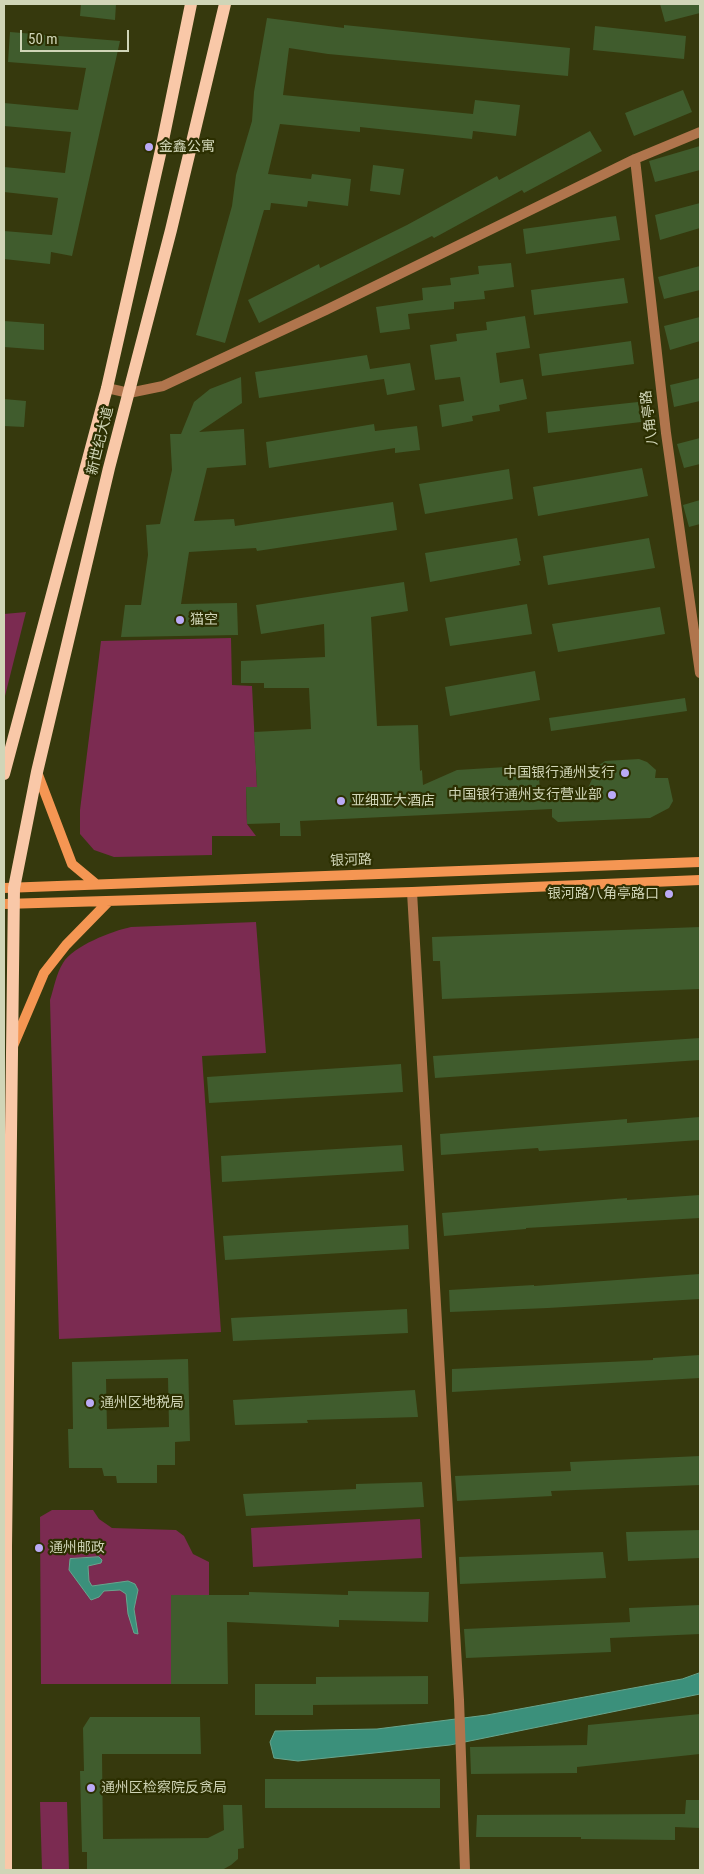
<!DOCTYPE html>
<meta charset="utf-8">
<style>
body{margin:0}
#map{position:relative;width:704px;height:1874px;overflow:hidden;background:#36390d;font-family:"Roboto Condensed",sans-serif}
canvas{display:block}
.frame{position:absolute;inset:0;border:5px solid #d0d5b7;pointer-events:none}
.scale{position:absolute;left:20px;top:30px;width:109px;height:22px;box-sizing:border-box;border:2px solid #d0d5b7;border-top:0;padding-left:6px;font-size:15px;line-height:18px;white-space:nowrap;color:#d0d5b7;-webkit-text-stroke:4px #2c2f01;paint-order:stroke}
</style>
<div id="map">
<canvas width="704" height="1874"></canvas>
<div class="frame"></div>
<div class="scale">50 m</div>
</div>
<script>
const context = document.querySelector('canvas').getContext('2d');
context.lineJoin = 'round';
function fill(path, color) { context.fillStyle = color; context.fill(path, 'evenodd'); }
function strokePath(path, color, width, dash) { context.strokeStyle = color; context.lineWidth = width; context.lineCap = dash ? 'butt' : 'round'; context.setLineDash(dash || []); context.stroke(path); }
function label(font, color, halo, rows, align = 'center') {
  context.font = font + ' "Roboto Condensed","Noto Sans SC",sans-serif'; context.lineWidth = 4.5; context.setLineDash([]); context.textBaseline = 'middle'; context.strokeStyle = halo; context.fillStyle = color; for (const [text, x, y, turn = 0] of rows) {
    context.save(); context.translate(x, y); context.rotate((+turn || 0) * Math.PI / 180); context.textAlign = isNaN(turn) ? turn : align; if (halo) context.strokeText(text, 0, 0); context.fillText(text, 0, 0); context.restore();
  }
}
const green = new Path2D(`
 M26,612L4,700V614Z
 M231,638L232,685L252,686L257,787L246,788L247,824L256,836H212V855L114,857L94,850L80,834V810L101,641Z
 M256,922L266,1053L202,1056L221,1332L59,1339L50,1000C54,988 56,974 63,963C73,946 112,931 131,927Z
 M52,1510H93L99,1519L112,1528L176,1530L184,1536L193,1554L209,1562V1595H171V1684H41L40,1517Z
 M420,1519L422,1558L253,1567L251,1528Z
 M40,1802H67L69,1870H42Z`);
const water = new Path2D(`
 M99,1557L102,1560L101,1563L88,1566L89,1581L92,1586L128,1581L135,1584L138,1590L134,1609L138,1634L134,1633L128,1614L126,1594L120,1590L104,1591L99,1597L91,1600L69,1570L70,1559Z
 M700,1673V1694L450,1745L298,1761L274,1758L270,1742L275,1731L377,1729L487,1715L682,1679Z`);
const building = new Path2D(`
 M81,4H116L115,20L80,16Z
 M660,4H700V13L665,22Z
 M267,18L344,28V25L570,48L568,76L328,54L289,48L283,95L473,114L475,100L520,105L516,136L473,131L472,139L360,127V132L280,124L268,174L311,179L312,174L351,179L348,206L308,201L307,207L271,203L270,210H264L225,343L196,335L232,206L236,175L252,121L254,92Z
 M595,26L686,36L684,59L593,50Z
 M10,32L120,41L72,256L51,252L50,264L4,259V231L52,235L58,198L4,192V167L65,173L71,132L4,126V103L78,110L86,68L8,62Z
 M683,90L692,112L634,136L625,113Z
 M590,131L602,151L524,193L522,190L434,238L432,236L259,323L248,300L319,264L320,268L407,225L497,176L499,180Z
 M700,146V170L655,182L649,161Z
 M373,165L404,169L400,195L370,191Z
 M700,203V228L660,240L655,215Z
 M616,216L620,240L526,254L523,229Z
 M511,263L514,287L484,291L485,299L454,302V309L408,314L410,329L380,333L376,307L423,300L422,288L451,285L450,278L479,274L478,266Z
 M700,266V290L664,299L658,277Z
 M624,278L628,303L534,315L531,290Z
 M525,316L530,348L496,353L500,383L523,379L527,399L499,405L500,411L472,416L473,421L442,427L439,405L464,401L460,377L435,380L430,345L457,341L456,334L487,330L486,322Z
 M700,317V341L670,350L664,326Z
 M4,321L44,324V350L4,347Z
 M631,341L634,364L542,376L539,354Z
 M367,355L370,369L410,363L415,390L387,395L384,379L259,398L255,372Z
 M241,377L242,403L199,432L244,429L246,465L207,468L194,521L234,519L235,526L393,502L397,530L257,551L256,548L189,552L181,604L237,603L238,635L121,637L125,605H141L148,555L146,525L160,524L172,470L170,434H181L194,402L210,389Z
 M700,378V401L674,407L670,385Z
 M4,399L26,401L24,427L4,426Z
 M638,402L641,422L548,433L546,412Z
 M374,424L375,431L417,426L420,450L395,453V448L269,468L266,442Z
 M700,438V464L684,468L677,444Z
 M642,468L648,496L538,516L533,487Z
 M509,469L513,499L425,514L419,484Z
 M700,500V524L689,527L683,505Z
 M517,538L521,561H519L520,565L430,582L425,553Z
 M649,538L655,568L548,585L543,556Z
 M404,582L408,611L371,617L377,726L418,725L420,771L422,770L423,785L457,770L538,765L540,790L588,788L598,766L605,761L639,759L647,762L656,770L655,778H668L673,801L669,808L650,818L558,822L552,817V809L300,821L301,836H280V823L247,824L246,787H257L254,732L311,729L309,688H264V683H241V661L325,657L324,624L261,634L256,605Z
 M527,604L532,634L450,646L445,618Z
 M660,607L665,634L558,652L552,624Z
 M535,671L540,700L450,716L445,687Z
 M685,698L687,711L551,731L549,718Z
 M700,927V989L442,999L440,961H433L432,937Z
 M700,1038V1060L435,1078L433,1056Z
 M401,1064L403,1092L209,1103L207,1077Z
 M700,1117V1140L539,1151L538,1148L441,1155L440,1134L627,1119V1123Z
 M402,1145L404,1171L222,1182L221,1156Z
 M700,1195V1218L526,1228V1229L444,1236L442,1213L627,1198V1200Z
 M408,1225L409,1249L225,1260L223,1236Z
 M700,1274V1299L548,1308L450,1312L449,1290L534,1285V1286Z
 M407,1309L408,1333L233,1341L231,1318Z
 M700,1355V1378L452,1392V1369L653,1360V1358Z
 M188,1359L190,1441L175,1442V1465H157V1483H117L116,1476H104L102,1468H69L68,1429H73L72,1362ZM168,1378L169,1427L107,1429L106,1379Z
 M415,1390L418,1417L307,1420L308,1423L235,1425L233,1400Z
 M700,1456V1485L551,1491L552,1496L457,1501L455,1476L571,1471L570,1462Z
 M422,1482L424,1507L246,1516L243,1494L356,1489V1484Z
 M700,1530V1558L628,1561L626,1532Z
 M603,1552L606,1578L460,1584L459,1557Z
 M348,1591L429,1592L428,1622L339,1620V1627L227,1622L228,1684H171V1595H249V1592L348,1595Z
 M700,1605V1634L610,1638L611,1652L466,1658L464,1629L630,1622L629,1608Z
 M428,1676V1704L313,1705V1715H255V1684H316V1677Z
 M700,1714V1754L577,1767V1773L471,1774L470,1747L587,1745L588,1725Z
 M90,1717H200L201,1754H102L103,1839L208,1838L224,1830L223,1805H242L244,1848L238,1849V1859L231,1865L222,1870H87V1852H82L80,1771H84L83,1728Z
 M265,1779H440V1808H265Z
 M686,1800H700V1828L675,1827V1840L581,1839V1837H476L477,1815L685,1814Z`);
const street = new Path2D(`
 M635,159L666,433L700,673
 M107,388L129,393L163,386L326,310L635,159L700,132
 M412,892L459,1700L465,1870`);
const secondary = new Path2D(`
 M37,772L72,864L96,884
 M4,888L700,862
 M4,904L412,892L700,880
 M13,1046L44,973L66,945L109,901`);
const primary = new Path2D(`
 M4,774L107,388L161,150L191,4
 M6,1870V1546L14,888L37,772L109,468L171,230L225,4`);
const markers = [
 [149,147,5,"#bbaaf6"],
 [180,620,5,"#bbaaf6"],
 [625,773,5,"#bbaaf6"],
 [612,795,5,"#bbaaf6"],
 [341,801,5,"#bbaaf6"],
 [669,894,5,"#bbaaf6"],
 [90,1403,5,"#bbaaf6"],
 [39,1548,5,"#bbaaf6"],
 [91,1788,5,"#bbaaf6"]
];
const poiNames = [
 ["金鑫公寓",159,147],
 ["猫空",190,620],
 ["中国银行通州支行",615,773,"right"],
 ["中国银行通州支行营业部",602,795,"right"],
 ["亚细亚大酒店",351,801],
 ["银河路八角亭路口",659,894,"right"],
 ["通州区地税局",100,1403],
 ["通州邮政",49,1548],
 ["通州区检察院反贪局",101,1788]
];
const streetNames = [
 ["八角亭路",650,418,-97],
 ["新世纪大道",101,441,-76],
 ["银河路",351,861,-2]
];
fill(green, '#7b2b51');
fill(water, '#3b907b');
strokePath(water, '#68a58d', 1);
fill(building, '#405c2d');
strokePath(street, '#b0754d', 10);
strokePath(secondary, '#f59653', 10);
strokePath(primary, '#f9c8a8', 12);
for (const [x, y, r, color] of markers) { const dot = new Path2D(); dot.arc(x, y, r, 0, 2 * Math.PI); context.fillStyle = color; context.fill(dot); strokePath(dot, '#2c2f01', 2); }
label('14px', '#d0d5b7', '#2c2f01', poiNames, 'left');
label('14px', '#d0d5b7', '#2c2f01', streetNames);
</script>
